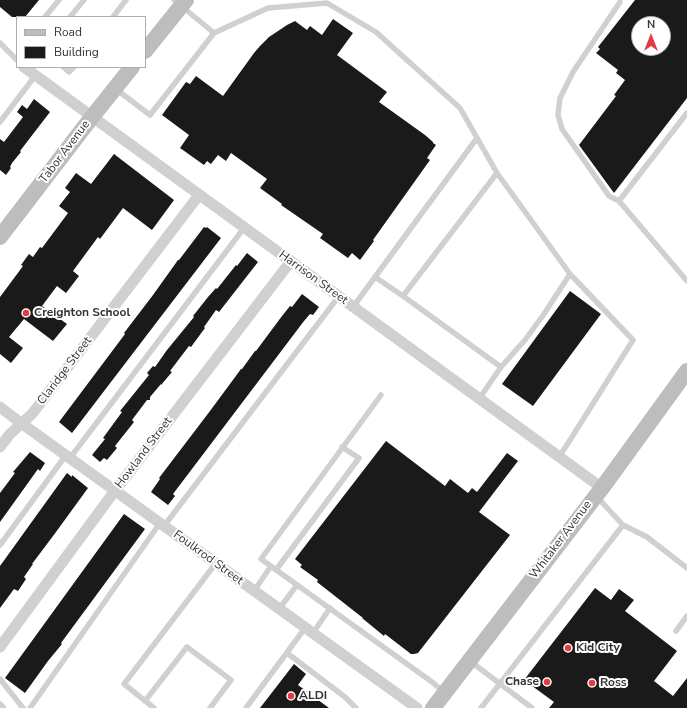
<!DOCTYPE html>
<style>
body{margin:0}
#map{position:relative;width:687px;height:708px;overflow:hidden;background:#fff;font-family:"Nunito Sans",sans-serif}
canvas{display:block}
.legend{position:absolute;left:16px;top:16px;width:130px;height:52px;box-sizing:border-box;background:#fff;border:1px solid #adadad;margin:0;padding:5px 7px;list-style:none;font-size:12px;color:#333}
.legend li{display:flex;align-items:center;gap:8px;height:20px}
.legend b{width:20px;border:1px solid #adadad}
.north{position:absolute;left:631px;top:16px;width:40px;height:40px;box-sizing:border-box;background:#fff;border:1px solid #adadad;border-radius:50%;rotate:0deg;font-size:11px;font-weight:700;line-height:16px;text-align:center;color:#333}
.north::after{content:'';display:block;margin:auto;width:14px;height:18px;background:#e63946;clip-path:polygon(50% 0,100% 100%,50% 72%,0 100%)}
</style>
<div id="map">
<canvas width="687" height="708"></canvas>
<ul class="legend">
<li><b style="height:5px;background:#bdbdbd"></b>Road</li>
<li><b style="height:11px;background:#1a1a1a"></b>Building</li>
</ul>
<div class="north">N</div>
</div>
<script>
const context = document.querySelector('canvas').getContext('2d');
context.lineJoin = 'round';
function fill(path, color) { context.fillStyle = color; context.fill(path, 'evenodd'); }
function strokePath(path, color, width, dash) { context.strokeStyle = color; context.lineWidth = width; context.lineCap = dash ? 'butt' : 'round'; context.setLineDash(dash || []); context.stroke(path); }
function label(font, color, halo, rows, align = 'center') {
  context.font = font + ' "Nunito Sans",sans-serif'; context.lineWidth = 4; context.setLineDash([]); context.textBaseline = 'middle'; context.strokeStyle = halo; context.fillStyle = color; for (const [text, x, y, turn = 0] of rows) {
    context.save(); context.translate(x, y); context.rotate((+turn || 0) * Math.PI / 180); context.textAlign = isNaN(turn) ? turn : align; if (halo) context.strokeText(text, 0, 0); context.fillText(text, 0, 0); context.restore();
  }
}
const building = new Path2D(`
 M0,0H39L25,17H12L0,7Z
 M635,0H687V98L614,193L579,145L616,96L614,95L625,80L616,73L618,70L596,53L600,49L598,47ZM639,24H663V48H639Z
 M333,19L353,33L337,55L387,92L379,102L425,135L433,142V143L436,145L427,158L430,160L373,240L374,241L360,260L352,253L348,258L320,238L323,234L281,205L282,204L260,188L267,179L231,153L226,161L218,155L211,164L207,161L204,165L180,148L189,135L162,115L186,82L190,84L196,76L223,96L254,53L260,46L269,37L287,25L295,21L307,30L310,26L322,35Z
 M34,99L50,112L20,151L21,152L12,163L10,167L11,168L6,175L0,170V139L4,142L23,117L17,112L22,105L27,109Z
 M114,154L174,200L152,230L123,208L100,239L98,237L73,271L79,276L66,293L57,286L42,306L67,324L53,341L24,319L9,337L23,348L11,363L0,354V297L23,266L21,265L29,254L33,257L40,247L42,248L68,213L59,206L70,192L65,188L76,173L91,184Z
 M204,227L206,228L207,227L221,238L72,433L59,422L125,334L124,333L153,295L178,260H179Z
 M247,253L258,262L219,312L216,310L204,327L205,328L202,332L191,347L189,346L170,371L172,372L161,385V384L150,397V400H147L132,420L134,422L115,446L117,448L107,460L104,458L100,462L92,455L105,439L103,438L122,412L120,411L149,375L147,373L153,366L155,367L167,350L194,317L193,316L208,297L216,288L217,289L236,265L237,266Z
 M570,291L601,314L533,406L502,384Z
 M302,294L319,307L313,315L310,314L304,321L173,494L175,496L168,505L151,492L160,479L159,478L210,411L241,369H242L255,351H256L282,316L290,306L292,307Z
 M386,441L445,486L450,479L468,493L472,488L477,492L507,453L518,461L479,512L510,535L418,653L414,654H411L385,634L384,636L362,618H363L317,582L318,580L300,567L302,565L295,559Z
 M30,452L45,463L40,471L38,469L0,522V493L15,473L13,472Z
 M67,473L72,477V475L88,488L56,532L32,564H33L24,577L26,579L18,591L14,589L0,608V566Z
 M124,514L145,529L61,643L62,644L48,661L25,693L5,678Z
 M595,588L611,600L619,589L634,600L625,611L677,651L654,681L673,696L687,678V708H549L554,702L524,680Z
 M294,664L306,674L298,685L329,708H260Z`);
const lane = new Path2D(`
 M45,17L59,0
 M70,17L84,0
 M113,17L126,0
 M214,33L268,8L327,3L376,32L460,108L497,173
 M0,43L17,60
 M63,67L69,72L74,67
 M117,90L150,115L214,33L174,0
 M687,113L619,201L687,281
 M0,122L35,76
 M619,201L609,196L562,129L558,115L560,98L573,72L620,2
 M375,277L477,138
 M403,296L497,173L570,274L544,314L525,340L501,367L479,399
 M353,307L375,277L403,296L501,367
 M381,395L261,559L432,682L444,692
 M559,457L572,437L633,340L570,274
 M70,458L244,228
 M623,525L647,537L687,568
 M164,526L339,296
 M0,545L66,455
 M276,570L359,458L342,447
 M254,591L271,566
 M279,609L297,585
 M676,631L687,616
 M313,633L330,608
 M287,653L345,697L356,708
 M470,661L532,708
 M0,679L23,708
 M145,701L187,647L231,680L210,708
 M0,704L3,707
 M30,708L160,523
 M154,708L124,684L216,563
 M246,708L305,628
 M481,708L623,525L597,497`);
const street = new Path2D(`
 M24,67L602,488
 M0,407L21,423L417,708
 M0,447L10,434L32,414L199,195
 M0,647L108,500L291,261`);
const secondary = new Path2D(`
 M145,51L186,0
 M0,237L92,117L132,67
 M433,708L602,488L687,371`);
const markers = [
 [26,313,4,"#e63946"],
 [568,648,4,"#e63946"],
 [547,682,4,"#e63946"],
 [592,683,4,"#e63946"],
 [291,696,4,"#e63946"]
];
const streetNames = [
 ["Tabor Avenue",65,152,-53],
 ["Harrison Street",313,278,36],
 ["Claridge Street",65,371,-53],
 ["Howland Street",144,453,-53],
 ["Whitaker Avenue",561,540,-53],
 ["Foulkrod Street",208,558,36]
];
const poiNames = [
 ["Creighton School",34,313],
 ["Kid City",576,648],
 ["Chase",539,682,"right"],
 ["Ross",600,683],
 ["ALDI",299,696]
];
fill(building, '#1a1a1a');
strokePath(lane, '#d0d0d0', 5.5);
strokePath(street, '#d0d0d0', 11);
strokePath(secondary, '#bdbdbd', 16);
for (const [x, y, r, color] of markers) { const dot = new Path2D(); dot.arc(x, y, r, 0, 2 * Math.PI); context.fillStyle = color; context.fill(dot); strokePath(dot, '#fff', 1.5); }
label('12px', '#333', '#fff', streetNames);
label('bold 12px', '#333', '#fff', poiNames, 'left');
</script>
